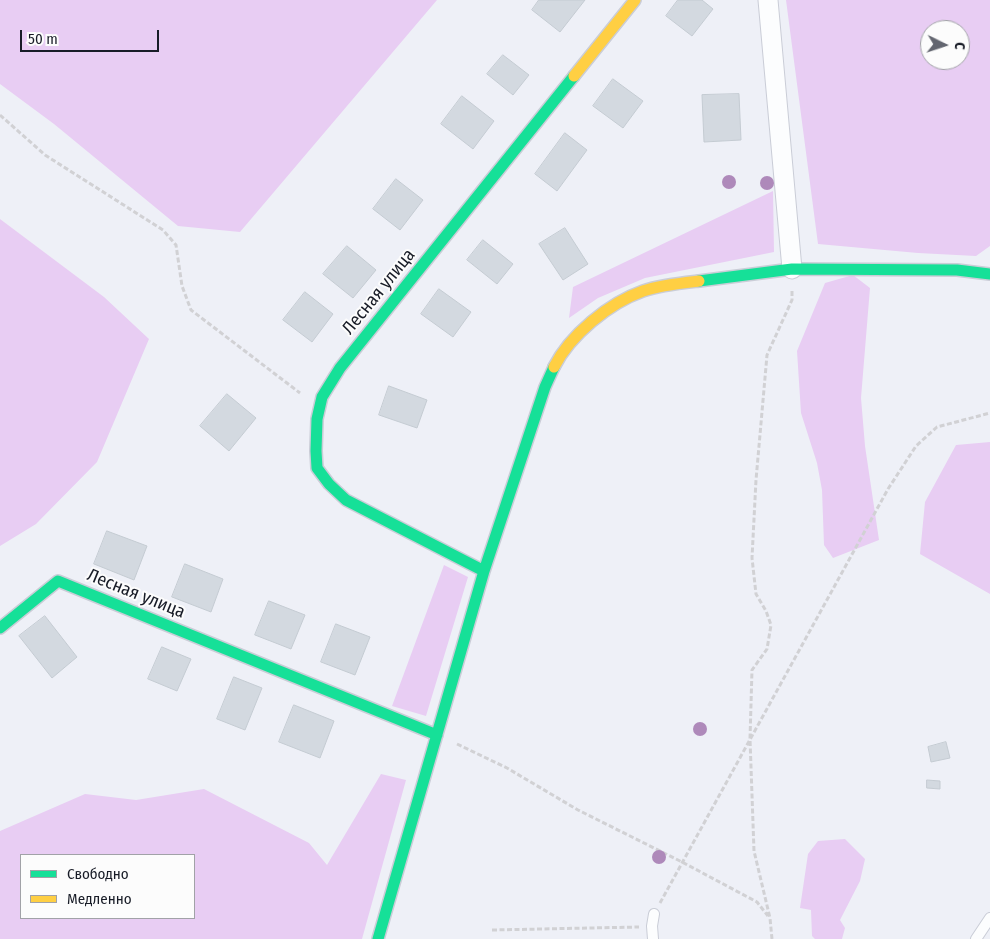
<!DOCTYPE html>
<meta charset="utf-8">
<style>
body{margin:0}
#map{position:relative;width:990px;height:939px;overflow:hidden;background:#eef0f7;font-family:"Fira Sans Condensed",sans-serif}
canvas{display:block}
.legend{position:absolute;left:20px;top:854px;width:175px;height:65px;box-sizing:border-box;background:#fcfcfc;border:1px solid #a1a2a7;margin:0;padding:6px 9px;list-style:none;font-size:15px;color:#181c27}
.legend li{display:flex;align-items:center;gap:10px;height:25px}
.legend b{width:25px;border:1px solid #a1a2a7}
.north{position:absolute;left:920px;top:20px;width:50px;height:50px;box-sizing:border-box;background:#fcfcfc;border:1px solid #a1a2a7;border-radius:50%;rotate:94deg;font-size:14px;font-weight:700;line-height:20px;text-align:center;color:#181c27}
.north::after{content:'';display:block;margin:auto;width:18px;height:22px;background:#636670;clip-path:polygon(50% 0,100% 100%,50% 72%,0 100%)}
.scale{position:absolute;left:20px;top:30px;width:139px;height:22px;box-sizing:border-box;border:2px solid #181c27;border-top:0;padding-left:6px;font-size:15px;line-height:18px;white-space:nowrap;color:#181c27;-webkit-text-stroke:4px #fcfcfc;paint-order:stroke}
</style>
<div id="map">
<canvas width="990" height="939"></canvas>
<ul class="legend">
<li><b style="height:6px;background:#16e098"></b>Свободно</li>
<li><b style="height:6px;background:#ffcf43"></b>Медленно</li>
</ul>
<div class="north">С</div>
<div class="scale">50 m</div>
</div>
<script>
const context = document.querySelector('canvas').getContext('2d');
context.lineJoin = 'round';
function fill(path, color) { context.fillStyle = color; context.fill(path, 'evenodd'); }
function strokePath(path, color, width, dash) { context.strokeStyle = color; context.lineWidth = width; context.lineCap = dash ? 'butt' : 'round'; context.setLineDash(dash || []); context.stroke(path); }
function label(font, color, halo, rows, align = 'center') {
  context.font = font + ' "Fira Sans Condensed",sans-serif'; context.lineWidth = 4; context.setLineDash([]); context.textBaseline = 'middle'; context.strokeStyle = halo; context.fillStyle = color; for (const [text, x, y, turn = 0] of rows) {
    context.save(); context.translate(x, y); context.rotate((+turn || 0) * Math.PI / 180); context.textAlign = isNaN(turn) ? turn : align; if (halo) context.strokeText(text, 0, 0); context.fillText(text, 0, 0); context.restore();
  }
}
const green = new Path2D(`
 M0,0H437L240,232L178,226L54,124L0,84Z
 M786,0H990V246L976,256L918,253L818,244ZM930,30H960V60H930Z
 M773,191L774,252L645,278L598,298L569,318L573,287Z
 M0,219L104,297L149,339L97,462L36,524L0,546Z
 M853,275L870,288L861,398L865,446L879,540L833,558L824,545L822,490L817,463L801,413L797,351L825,283Z
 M990,442V594L920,554L925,502L956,445Z
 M444,565L468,577L426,716L392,706Z
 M381,774L406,780L362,939H0V831L85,794L136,800L204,789L309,843L327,865ZM21,855H194V918H21Z
 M845,839L865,859L860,881L840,920L845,928L842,939H815L812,936L811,910L800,908L808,854L818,841Z`);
const building = new Path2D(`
 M539,0H585L560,32L532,10Z
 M678,0H702L713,9L692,36L666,16Z
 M503,55L529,75L513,95L487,74Z
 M613,79L643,101L623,128L593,106Z
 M739,94L741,140L704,142L702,95Z
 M462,96L494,121L473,149L441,124Z
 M565,133L587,150L557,191L535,174Z
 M396,179L423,200L400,230L373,209Z
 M565,228L588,264L563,280L539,244Z
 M483,240L513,264L497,284L467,260Z
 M347,246L376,270L353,298L323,274Z
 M439,289L471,312L453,337L421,314Z
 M305,292L333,314L312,342L283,320Z
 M389,386L427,400L417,428L379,415Z
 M227,394L256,418L229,451L200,426Z
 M107,531L147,546L134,580L94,564Z
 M185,564L223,579L211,612L172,597Z
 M269,601L305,615L291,649L255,635Z
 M45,616L77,657L52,678L19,636Z
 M336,624L370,637L355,675L321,662Z
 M162,647L191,659L177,691L148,679Z
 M234,677L262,688L245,730L217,719Z
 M294,705L334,721L320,758L279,742Z
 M946,742L950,758L931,762L928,747Z
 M927,780L940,781V789L927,788Z`);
const path = new Path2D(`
 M0,115L45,155L163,230L176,245L182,286L191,310L300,393
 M457,744L507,768L578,810L682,862L757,902L768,916
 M660,903L888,489L916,446L937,427L990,413
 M492,930L639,927
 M772,939L770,918L754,851L750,739L752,670L767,649L771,625L766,611L756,594L752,558L756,480L767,355L792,300V290`);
const lane = new Path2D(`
 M653,939L652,926L654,914
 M976,939L990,918`);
const street = new Path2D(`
 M768,0L792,269`);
const fast = new Path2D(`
 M699,281L792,269L957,270L990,274
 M484,571L346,500L329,484L317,468L316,451L317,419L322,397L340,368L574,76
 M0,628L58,581L437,735
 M378,939L484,571L545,387L554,367`);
const slow = new Path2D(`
 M574,76L635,0
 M554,367C570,335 609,303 643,291C660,285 681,283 699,281`);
const trees = [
 [729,182],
 [767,183],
 [700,729],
 [659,857]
];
const streetNames = [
 ["Лесная улица",379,292,-51],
 ["Лесная улица",136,594,22]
];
fill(green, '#e8cdf3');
fill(building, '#d3d9e0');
strokePath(building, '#c4cbd2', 1);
strokePath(lane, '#cacdd7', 12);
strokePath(street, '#cacdd7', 21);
strokePath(fast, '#cacdd7', 14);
strokePath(slow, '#cacdd7', 14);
strokePath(path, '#d1d1d4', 3, [5, 2.5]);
strokePath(lane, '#fcfdfe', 10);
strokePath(street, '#fcfdfe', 19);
strokePath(fast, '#16e098', 11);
strokePath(slow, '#ffcf43', 11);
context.fillStyle = '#ae89ba';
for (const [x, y] of trees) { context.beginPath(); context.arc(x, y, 7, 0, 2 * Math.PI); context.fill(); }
label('18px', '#181c27', '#fcfcfc', streetNames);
</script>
